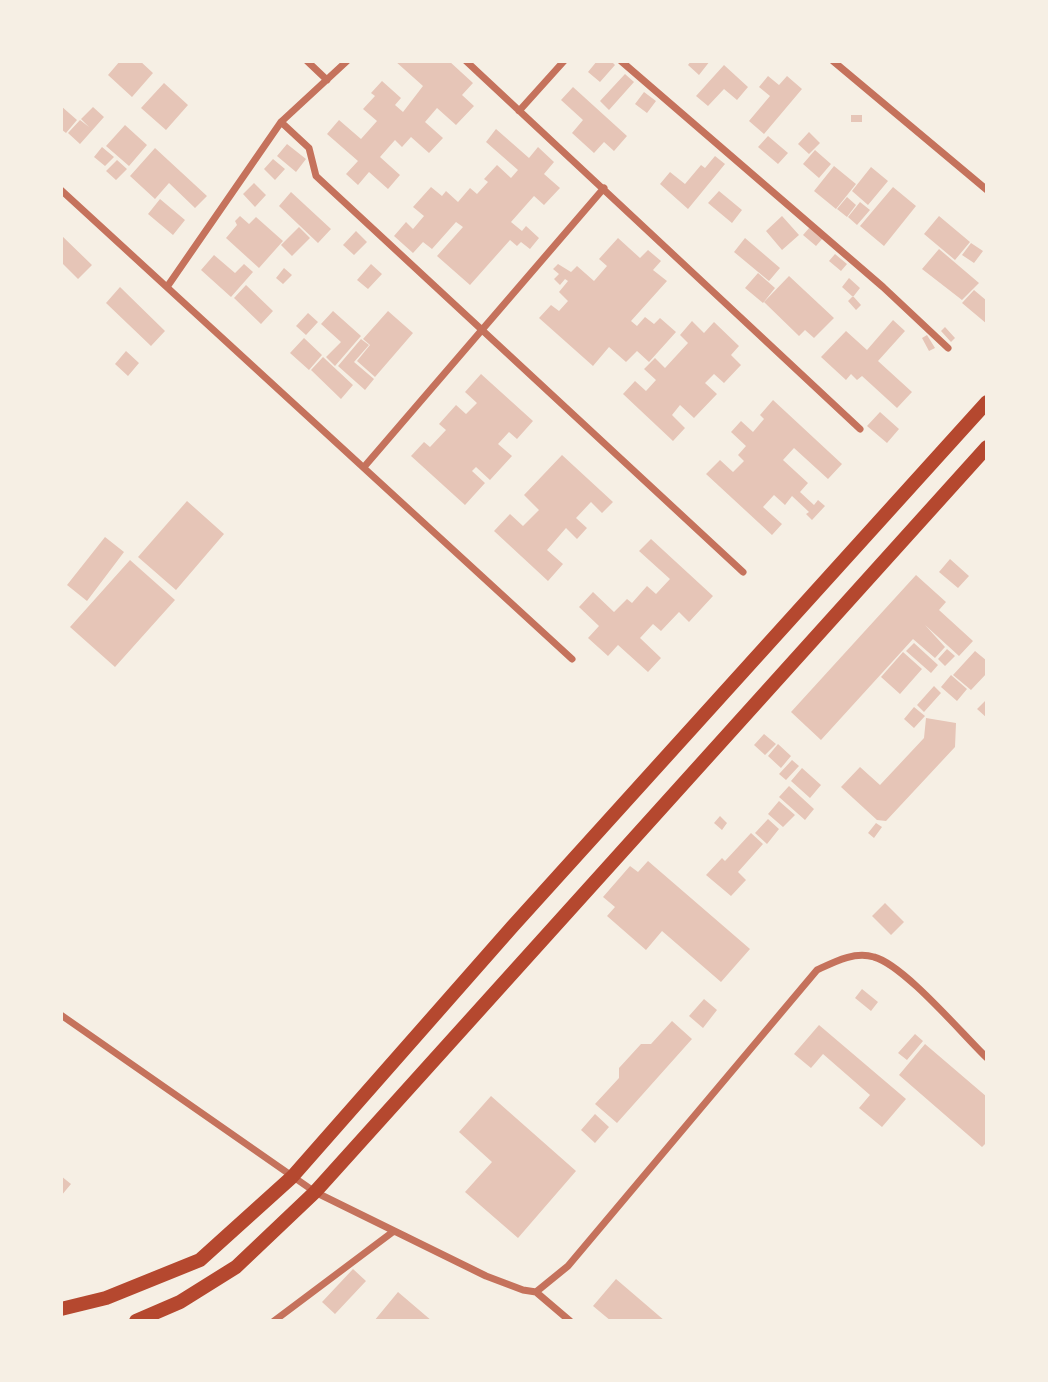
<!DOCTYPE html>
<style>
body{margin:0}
#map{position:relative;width:1048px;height:1382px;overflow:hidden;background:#f6efe4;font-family:"Work Sans",sans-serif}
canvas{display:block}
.frame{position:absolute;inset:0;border:63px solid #f6efe4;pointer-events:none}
</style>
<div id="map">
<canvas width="1048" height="1382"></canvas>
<div class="frame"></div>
</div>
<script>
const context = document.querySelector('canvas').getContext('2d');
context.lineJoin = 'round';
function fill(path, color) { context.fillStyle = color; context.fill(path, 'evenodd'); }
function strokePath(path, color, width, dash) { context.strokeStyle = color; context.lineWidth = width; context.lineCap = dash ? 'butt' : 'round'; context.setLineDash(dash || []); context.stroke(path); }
const building = new Path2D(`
 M120,61H140L153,73L132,97L108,75Z
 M395,61H449L473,83L462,95L474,106L456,125L437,108L425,122L443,138L429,153L411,137L402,147L395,140L380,157L400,175L388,189L369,172L358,185L346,174L358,161L327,134L339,120L361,139L377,121L363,109L375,96L371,93L382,81L401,98L395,105L403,112L423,86Z
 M597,61H611L615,65L600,82L588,72Z
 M691,61H710L699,75L688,65Z
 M724,65L748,87L737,100L724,89L708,106L696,96Z
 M625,74L634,82L609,110L600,101Z
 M768,76L779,85L787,76L802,89L764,134L749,121L770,96L759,87Z
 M164,83L188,105L166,130L141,108Z
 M573,87L627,136L614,151L604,142L594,153L572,133L583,120L561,100Z
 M644,92L656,101L647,113L635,104Z
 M61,106L77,120L66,133L61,129Z
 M93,107L104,117L80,144L68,133L80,120L89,127L81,119Z
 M851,115H862V122H851Z
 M125,125L147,145L129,166L106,146Z
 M496,129L529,158L538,147L554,162L544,174L560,188L544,205L534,196L511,222L522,231L526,226L539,238L530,249L521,242L517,246L510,240L470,285L437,256L463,227L456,222L432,249L423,242L413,253L394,236L406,222L413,229L424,216L413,207L431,187L442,196L446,191L458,202L470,188L477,194L488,182L484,179L497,165L511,178L518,170L486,142Z
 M809,132L820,143L809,154L798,144Z
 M768,136L788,153L778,164L758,147Z
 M287,144L306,159L296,172L277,156Z
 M102,147L114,157L105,166L94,157Z
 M155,148L207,196L195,208L169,183L155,199L130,176Z
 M815,150L831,164L819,178L803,164Z
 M715,156L725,164L688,209L660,184L670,172L685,184L701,165L705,168Z
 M273,159L285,169L275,180L264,169Z
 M117,160L127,169L116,180L106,171Z
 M834,166L856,184L836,209L814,191Z
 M871,167L888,181L868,205L852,191Z
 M254,183L266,195L255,207L243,194Z
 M893,187L916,206L884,246L860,226Z
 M719,191L742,210L732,223L708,203Z
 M291,192L331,229L318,243L279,206Z
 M847,197L856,205L847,217L837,209Z
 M160,199L185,220L173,235L148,214Z
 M860,202L870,210L857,225L848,217Z
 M240,216L249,224L256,217L283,241L259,268L226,238L237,225L235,221Z
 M782,216L799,235L782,250L766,231Z
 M939,216L970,242L955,260L924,234Z
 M299,227L310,238L292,256L281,245Z
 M810,227L823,238L816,246L803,235Z
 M356,231L367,242L354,255L343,245Z
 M61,235L92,265L78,279L61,262Z
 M618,238L640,258L648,250L661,261L653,270L667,281L631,321L637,326L645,317L654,324L660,318L676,332L649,362L637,351L626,362L609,347L593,366L539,318L551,305L559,311L568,301L559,292L568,281L565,279L560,285L554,279L559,274L553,269L558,264L571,272L577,266L594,281L607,266L599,259Z
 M745,238L780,268L769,281L734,252Z
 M971,243L983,251L974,263L962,255Z
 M939,249L979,283L962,300L922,269Z
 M835,254L847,264L841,271L829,261Z
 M214,255L235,273L244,264L253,272L231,297L201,270Z
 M371,264L382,274L368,289L357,280Z
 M284,268L292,275L283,284L276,278Z
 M758,273L775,288L763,303L745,288Z
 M789,276L834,318L814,338L805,330L799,336L764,302Z
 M849,278L860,288L853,297L842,287Z
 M246,285L273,311L261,324L234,298Z
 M120,287L165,331L151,346L106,303Z
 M974,290L987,301V324L962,303Z
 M853,296L861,305L856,310L848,301Z
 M333,311L361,336L335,366L326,357L341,342L321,324Z
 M388,311L413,333L375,377L357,361L370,345L363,339Z
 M308,313L318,322L306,335L296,326Z
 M893,320L905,331L878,361L912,392L897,408L862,376L857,380L851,374L846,380L821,357L846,331L867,350Z
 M692,321L704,333L714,322L739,346L731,355L741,365L724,383L714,374L705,383L717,394L694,418L680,405L672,415L685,428L673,441L623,394L635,381L646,391L656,380L644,369L655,358L665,368L688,343L680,335Z
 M945,327L955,338L951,342L941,331Z
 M927,335L935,348L929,351L922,338Z
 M304,338L322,355L309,370L290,353Z
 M361,339L369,345L354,362L374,379L365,390L338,366Z
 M126,351L139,363L128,376L115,364Z
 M323,357L353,385L341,399L311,370Z
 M481,374L533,421L517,439L509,432L498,444L512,456L490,480L476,467L472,471L485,483L465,505L411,456L424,442L430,447L446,430L439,424L456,405L466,414L477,403L465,392Z
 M773,400L842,464L828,479L794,448L783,460L808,483L800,492L814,505L818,500L825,506L812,520L806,514L809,512L792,496L785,505L774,495L763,507L782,524L772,535L706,474L720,460L733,472L744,461L738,455L746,446L731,432L741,421L753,432L764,419L760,415Z
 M880,412L899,429L887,443L867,426Z
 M562,455L613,502L602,513L591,502L576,518L587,528L577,539L566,528L547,550L563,564L548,581L494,531L510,514L523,526L539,510L524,495Z
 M187,501L224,534L176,590L138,557Z
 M105,537L124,552L87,601L67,585Z
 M651,539L713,596L689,622L679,612L661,631L653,624L640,638L661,658L648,672L618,645L608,656L588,638L599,626L579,607L593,592L614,612L627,599L632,603L647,586L656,594L670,579L639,551Z
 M950,559L969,576L958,588L939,572Z
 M130,560L175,600L115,667L70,627Z
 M916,575L946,602L939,610L973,641L959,656L925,625L945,647L935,658L913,639L821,740L791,712Z
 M914,643L938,665L931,673L906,651Z
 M947,649L955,656L945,666L938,659Z
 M975,651L987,661V673L971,690L953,675Z
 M903,652L922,669L900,694L881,677Z
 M951,675L967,689L957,701L941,687Z
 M934,686L941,693L924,712L917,705Z
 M987,699V718L977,709Z
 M914,707L925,716L914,728L904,719Z
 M926,718L956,723L955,747L886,821L877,820L841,787L860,767L880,785L924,738Z
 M764,734L776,744L765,755L754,745Z
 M778,744L791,756L781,768L768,756Z
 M792,760L799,766L786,780L779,774Z
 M802,768L821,785L810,798L791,781Z
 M789,786L814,809L805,820L779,797Z
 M779,801L795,815L783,827L768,814Z
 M720,816L727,823L722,830L714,823Z
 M768,819L779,829L767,844L755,833Z
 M876,823L882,827L874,838L868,833Z
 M751,833L763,844L738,872L746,880L731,896L706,875L722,858L725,861Z
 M648,861L750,949L721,982L662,931L646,950L607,916L615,907L603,897L630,866L638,872Z
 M885,903L904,922L891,935L872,916Z
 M862,989L878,1002L871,1011L855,998Z
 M704,999L717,1010L703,1028L689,1016Z
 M672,1021L692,1039L617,1123L595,1104L619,1078V1068L641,1044H651Z
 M819,1025L906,1099L882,1127L859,1108L870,1095L823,1054L811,1068L794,1054Z
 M915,1034L923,1041L907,1060L898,1053Z
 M925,1044L987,1097V1142L982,1147L899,1075Z
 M491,1096L576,1171L518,1238L465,1192L492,1162L459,1132Z
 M595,1114L609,1127L595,1143L581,1130Z
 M61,1176L71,1184L61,1196Z
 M353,1269L366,1281L335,1314L322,1302Z
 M616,1279L665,1321H611L593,1306Z
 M398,1292L432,1321H374Z`);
const minor = new Path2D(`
 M307,61L327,80
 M466,61L860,429
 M621,61L883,287L948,348
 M833,61L987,190
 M519,111L564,61
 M281,122L309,148L316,176L743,572
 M61,190L572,659
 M167,287L281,122L347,61
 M364,467L604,188
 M61,1015L315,1192L486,1276L523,1290L536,1292L568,1266L817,970C834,962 854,951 874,957C904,965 962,1034 987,1058
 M536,1292L570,1321
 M274,1321L394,1231`);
const secondary = new Path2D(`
 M61,1309L106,1298L200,1260L292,1177L512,927L987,402
 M136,1321L180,1302L236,1267L315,1192L987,447`);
fill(building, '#e6c5b7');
strokePath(minor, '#c5725c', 7);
strokePath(secondary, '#b5482f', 14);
</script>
